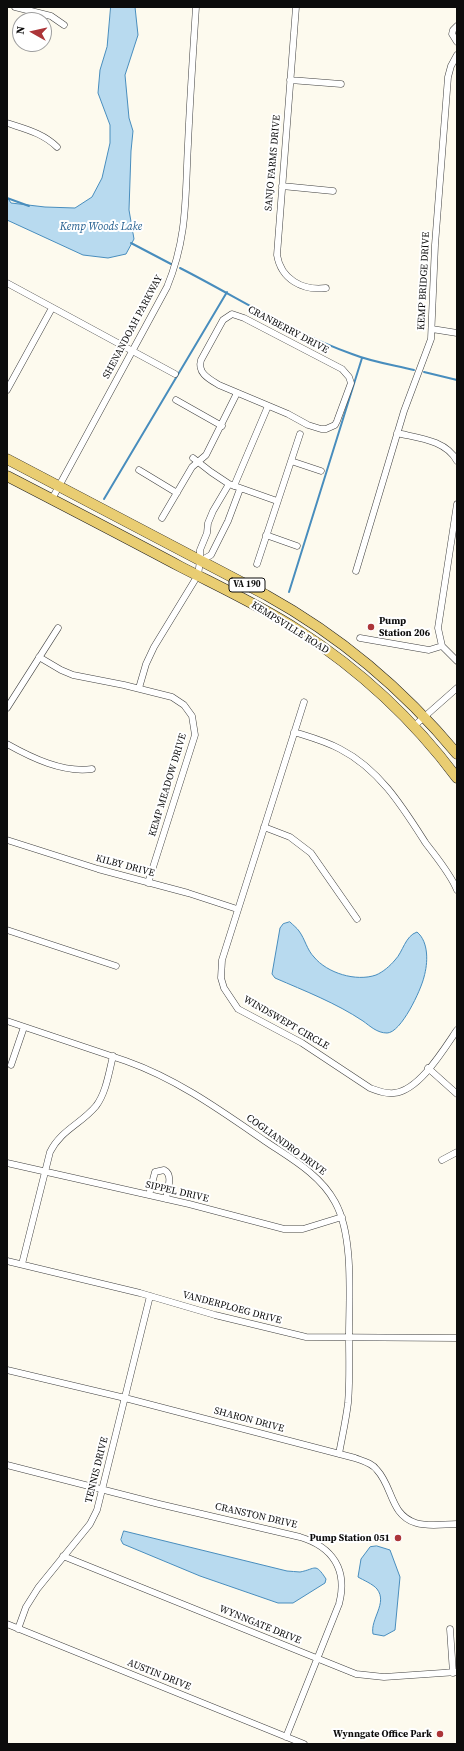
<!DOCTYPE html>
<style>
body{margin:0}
#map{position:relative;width:464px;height:1751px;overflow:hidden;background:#fdfaee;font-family:"Source Serif 4",serif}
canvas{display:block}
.frame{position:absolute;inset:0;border:8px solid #0c0c0c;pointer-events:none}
.north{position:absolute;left:12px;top:12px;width:40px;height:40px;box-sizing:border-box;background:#fff;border:1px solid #9e9e9e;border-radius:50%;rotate:278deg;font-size:11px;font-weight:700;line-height:16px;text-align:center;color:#0c0c0c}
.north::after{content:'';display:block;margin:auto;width:14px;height:18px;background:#ac3539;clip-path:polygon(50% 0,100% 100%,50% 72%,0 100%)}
</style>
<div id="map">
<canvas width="464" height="1751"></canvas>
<div class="frame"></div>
<div class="north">N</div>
</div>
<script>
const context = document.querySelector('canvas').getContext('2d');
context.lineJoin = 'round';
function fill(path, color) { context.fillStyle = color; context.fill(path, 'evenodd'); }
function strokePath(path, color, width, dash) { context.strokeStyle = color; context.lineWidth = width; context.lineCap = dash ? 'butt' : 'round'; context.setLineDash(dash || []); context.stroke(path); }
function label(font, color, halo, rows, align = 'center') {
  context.font = font + ' "Source Serif 4",serif'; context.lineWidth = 4; context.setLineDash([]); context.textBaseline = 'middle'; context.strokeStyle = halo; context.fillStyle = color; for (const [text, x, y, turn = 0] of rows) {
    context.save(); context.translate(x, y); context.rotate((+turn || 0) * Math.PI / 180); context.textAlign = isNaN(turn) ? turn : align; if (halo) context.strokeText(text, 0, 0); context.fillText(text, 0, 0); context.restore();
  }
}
const water = new Path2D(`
 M111,7H135L138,35L125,75L129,118L133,131L131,151L129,210L134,239L126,254L108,258L83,255L7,220V197L11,203L45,207L75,208L92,197L102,178L110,143V125L98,93L100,70L107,47Z
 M290,922C293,925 297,928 299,931C305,939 307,950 314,957C327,973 356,982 376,975C383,972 390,966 395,960C403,952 405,936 417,932C429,942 428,963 424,977C421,990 401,1033 387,1033C377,1033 370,1026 363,1021C336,1003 305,991 275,978L272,974L280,928L283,924Z
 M124,1531L287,1571C291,1571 296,1572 300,1572C316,1569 315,1562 326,1579L325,1583L293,1603H278L200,1576L123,1544L121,1540Z
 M377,1546L390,1550L400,1577L395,1630L384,1636L373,1634C370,1619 388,1603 377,1589C373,1584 363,1580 358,1577L361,1559L370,1547Z`);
const stream = new Path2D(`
 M7,198L29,206
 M131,243L171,264
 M180,268C237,297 292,333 352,354C372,362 394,365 414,370
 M424,372L457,380
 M104,499L227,292
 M289,592L362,358`);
const minor = new Path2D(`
 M15,7L51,16L64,25
 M296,7L277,255C281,279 302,291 326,288
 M457,26L453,30L452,34L457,42
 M290,80L341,84
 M7,123C25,129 43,133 57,147
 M282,186L333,191
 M7,283L175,374
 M232,314L244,318L342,369L349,377L351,383L337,421L335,425L326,429H321L308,425L288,414L219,385C209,379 197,373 201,360L223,320Z
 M432,329L457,333
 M7,390L52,308
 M176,400L222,426
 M397,433C418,438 446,440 457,461
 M193,458L211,472L229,484L277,501
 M291,461L321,471
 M139,470L177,493
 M234,486L268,406
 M52,499L167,287C188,236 185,197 188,144C190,98 193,53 196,7
 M457,504L438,628L442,646L457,661
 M162,518L192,467L206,455L237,393
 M266,535L297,546
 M200,561L211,555L228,521L240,489
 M257,564L300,434
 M356,571L404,411L431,339L435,245L448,77L451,66L457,55
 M360,638L429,650L442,646
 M39,657L61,670L73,675L124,685L172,697L184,705L192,716L195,735L148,883
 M139,688L146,664L154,647L198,575L200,561V550L207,533L208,523L213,511L229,484
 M304,702L222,960L221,978L224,988L238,1009L302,1043L370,1088C378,1091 385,1094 394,1093C419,1091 444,1049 457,1030
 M7,708L58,628
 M414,726L457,688
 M294,732C310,737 325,741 340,749C379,769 402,806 425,842C436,857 450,873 457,890
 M7,744C32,758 63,773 92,769
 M264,827L290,837L311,853L357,919
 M7,840L98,869L188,893L237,909
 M7,930L116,966
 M7,1021L126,1061C177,1079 220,1110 265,1141C290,1158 320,1174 335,1202C354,1236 349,1297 349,1336C349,1358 350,1381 348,1403C346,1420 342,1437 339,1454
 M11,1065L24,1027
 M428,1068L457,1094
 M442,1160L457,1152
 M7,1163L189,1204L284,1229H303L342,1217
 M149,1195L155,1172L164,1170C174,1175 167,1190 166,1199
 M7,1261L140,1293L215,1315L306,1337L457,1338
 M22,1264L50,1152C61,1130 81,1124 96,1106C106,1093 109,1072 113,1056
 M7,1370L125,1398L355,1458C363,1461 372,1463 377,1470C393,1487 390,1515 416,1523C429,1527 444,1524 457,1524
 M7,1465L159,1504L300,1537C333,1547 348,1570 339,1604L286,1737
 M63,1556L356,1674L384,1677L457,1672
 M7,1624L304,1744
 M18,1629L26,1607L38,1588L90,1524L97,1510L150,1296
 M450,1629L453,1673`);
const primary = new Path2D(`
 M7,459L266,595C340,636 403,689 457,754
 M7,476C65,506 123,536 181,567C220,587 261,606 298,630C360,670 413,719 457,778`);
const markers = [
 [371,627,4,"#ac3539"],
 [398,1538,4,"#ac3539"],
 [440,1734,4,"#ac3539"]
];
const shields = [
 [247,585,36]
];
const shieldNames = [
 ["VA 190",247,585]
];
const streetNames = [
 ["SANJO FARMS DRIVE",273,163,-85],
 ["KEMP BRIDGE DRIVE",424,281,-87],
 ["SHENANDOAH PARKWAY",133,327,-62],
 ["CRANBERRY DRIVE",288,330,28],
 ["KEMPSVILLE ROAD",290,628,32],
 ["KEMP MEADOW DRIVE",168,785,-73],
 ["KILBY DRIVE",125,866,15],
 ["WINDSWEPT CIRCLE",286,1023,30],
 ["COGLIANDRO DRIVE",286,1145,36],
 ["SIPPEL DRIVE",177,1192,13],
 ["VANDERPLOEG DRIVE",232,1308,15],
 ["SHARON DRIVE",249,1420,15],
 ["TENNIS DRIVE",97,1470,-76],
 ["CRANSTON DRIVE",256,1516,13],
 ["WYNNGATE DRIVE",260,1625,22],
 ["AUSTIN DRIVE",159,1675,22]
];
const poiNames = [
 ["Pump",379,621,"left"],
 ["Station 206",379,633,"left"],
 ["Pump Station 051",390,1538],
 ["Wynngate Office Park",432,1734]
];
const waterNames = [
 ["Kemp Woods Lake",101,227]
];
fill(water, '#b8daef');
strokePath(water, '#488dbd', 1);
strokePath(stream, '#488dbd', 2);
strokePath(minor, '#3f3f3f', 7);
strokePath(primary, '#1d1d1d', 11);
strokePath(minor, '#fff', 6);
strokePath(primary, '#e9cd72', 10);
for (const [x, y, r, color] of markers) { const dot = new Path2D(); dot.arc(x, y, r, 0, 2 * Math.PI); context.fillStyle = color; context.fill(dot); strokePath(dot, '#fff', 1.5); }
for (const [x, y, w] of shields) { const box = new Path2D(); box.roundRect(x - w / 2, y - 7, w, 14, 3); context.fillStyle = '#fff'; context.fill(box); strokePath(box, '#0c0c0c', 1); }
label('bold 9px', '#0c0c0c', null, shieldNames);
label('10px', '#0c0c0c', '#fff', streetNames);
label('bold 10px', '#0c0c0c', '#fff', poiNames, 'right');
label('italic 11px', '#245f8f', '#fff', waterNames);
</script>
